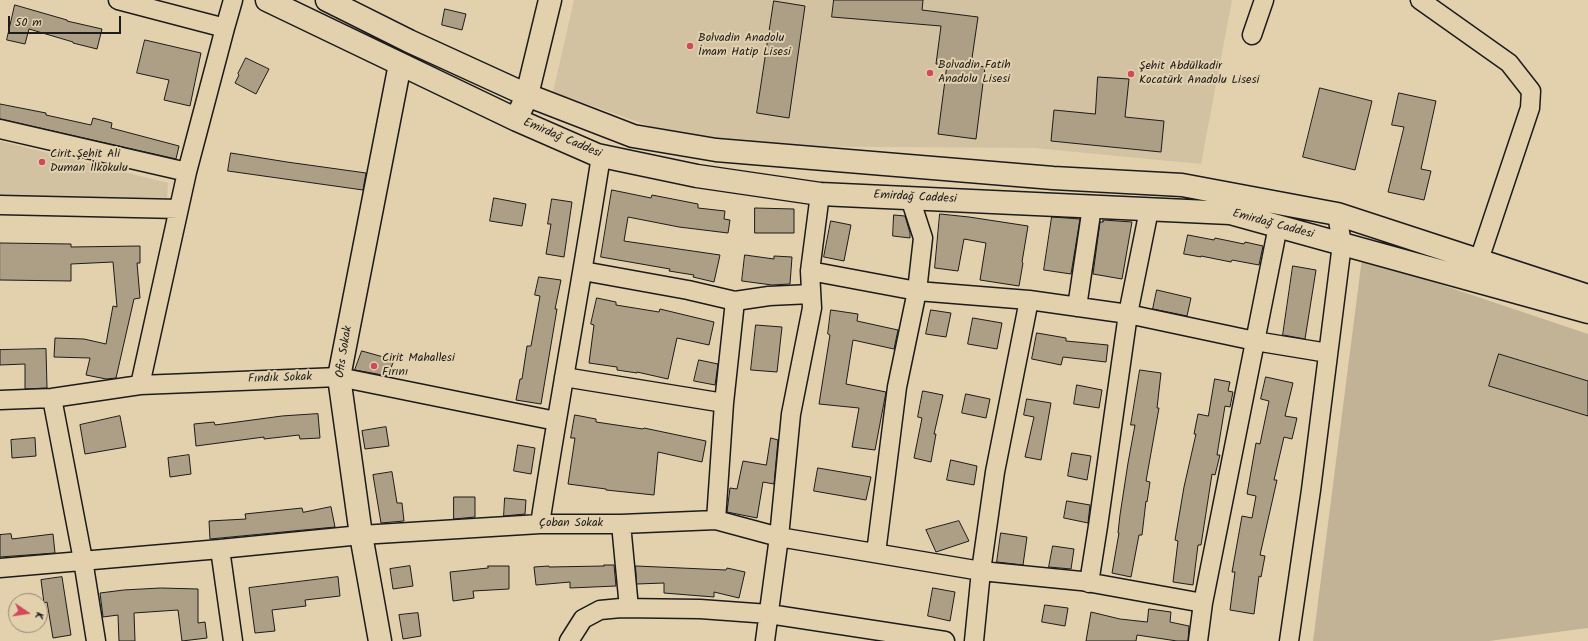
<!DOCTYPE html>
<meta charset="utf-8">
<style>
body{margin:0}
#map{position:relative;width:1588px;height:641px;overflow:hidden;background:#e3d1ae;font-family:Kalam,sans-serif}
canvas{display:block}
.north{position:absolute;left:8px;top:593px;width:40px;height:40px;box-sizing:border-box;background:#e3d1ae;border:1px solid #938974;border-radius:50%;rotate:103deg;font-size:11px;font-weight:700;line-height:16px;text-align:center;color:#1c1c1c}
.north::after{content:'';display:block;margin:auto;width:14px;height:18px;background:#d1495b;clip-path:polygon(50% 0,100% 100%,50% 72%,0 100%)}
.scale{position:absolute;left:8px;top:16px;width:113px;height:18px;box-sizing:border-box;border:2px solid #1c1c1c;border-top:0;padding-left:5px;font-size:12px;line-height:14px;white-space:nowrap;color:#1c1c1c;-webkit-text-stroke:3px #e3d1ae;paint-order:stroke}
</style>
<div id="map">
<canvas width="1588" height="641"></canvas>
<div class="north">K</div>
<div class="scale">50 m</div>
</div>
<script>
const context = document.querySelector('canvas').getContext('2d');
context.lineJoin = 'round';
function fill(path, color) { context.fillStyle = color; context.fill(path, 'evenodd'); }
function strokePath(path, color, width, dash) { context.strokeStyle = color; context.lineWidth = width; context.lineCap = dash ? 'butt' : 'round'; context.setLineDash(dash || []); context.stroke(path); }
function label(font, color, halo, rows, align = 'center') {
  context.font = font + ' Kalam,sans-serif'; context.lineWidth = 4; context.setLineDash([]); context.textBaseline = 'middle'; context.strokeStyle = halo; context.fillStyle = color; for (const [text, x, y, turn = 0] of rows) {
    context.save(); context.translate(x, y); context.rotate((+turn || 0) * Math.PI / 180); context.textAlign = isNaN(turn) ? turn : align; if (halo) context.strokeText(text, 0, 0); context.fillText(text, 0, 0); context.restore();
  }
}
const built = new Path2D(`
 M574,0H1232L1201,164L1034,148L751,146L661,130L553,92Z
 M0,141L168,183L167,198L0,195Z`);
const green = new Path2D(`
 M1362,258L1588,334V628L1489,641H1313Z`);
const building = new Path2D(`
 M834,0H923L922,10L978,17L971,65L985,67L976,139L938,134L947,65L936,64L941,26L832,17Z
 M774,1L805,6L789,118L757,113Z
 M15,5L67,20V21L102,29L97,49L73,43V42L29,29L25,44L7,40Z
 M445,9L466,14L462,30L442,25Z
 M145,40L201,53L190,106L164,100L169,80L137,73Z
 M246,58L269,69L256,94L235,83L239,75L238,74Z
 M1098,77L1129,79L1125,117L1164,121L1161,152L1051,141L1054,110L1095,114Z
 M1320,88L1372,101L1355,170L1303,157Z
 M1399,93L1436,101L1421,169L1431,171L1424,200L1388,192L1404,127L1392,125Z
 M0,104L46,113V115L91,125L93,118L112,123L111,128L179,146L176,159L0,119Z
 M231,153L287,162L366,173L363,190L228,171Z
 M612,190L651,198L652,195L698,204V208L725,211L724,219L730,220L728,233L679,227L628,217L624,241L720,255L714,282L693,277L694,275L669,271L670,269L601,257Z
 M494,198L526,204L522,226L490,221Z
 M552,199L572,202L564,257L546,254L551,224H548Z
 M755,208L794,209V233H755Z
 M940,214L969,217L1028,226L1022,262L1023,263L1019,286L980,280L986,243L964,239L958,271L935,268Z
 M894,215L905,216L910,233V238L893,236Z
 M1052,217L1080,219L1071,274L1044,270Z
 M1103,220L1132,222L1122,279L1093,274L1100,222H1103Z
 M831,221L851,225L844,261L824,257Z
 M1188,235L1214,240L1215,238L1244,244L1245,242L1263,246L1259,265L1232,260L1231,262L1201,256V257L1184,254Z
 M0,243L71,244V247L140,246V263H137L140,298L134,299L116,378L106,379L86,375L90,358L54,357L55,338L84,339L106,344L113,306L117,307L113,262L71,264V281L0,280Z
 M745,255L774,259V256L792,257L790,284L772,285L742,281Z
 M1293,266L1316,270L1305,339L1283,335Z
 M539,277L561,280L555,309H557L541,404L516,400L520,379H522L527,346H531L540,296L535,295Z
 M1157,290L1191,298L1187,316L1153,309Z
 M597,298L616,302V305L659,312L660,309L714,322L709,345L677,338L668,379L637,372V373L617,370V367L589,363L594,325L591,324Z
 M831,310L858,314L857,321L898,330L894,349L853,340L846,384L886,392L875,450L852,447L859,408L819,404L830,335L828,334Z
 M931,310L951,313L946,337L926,334Z
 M973,318L1002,323L997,349L968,344Z
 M756,325L782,327L777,372L751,370Z
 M1037,333L1066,338V341L1108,345L1106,362L1063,357L1061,365L1032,359Z
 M46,349L47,388L25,389V364L0,365V350Z
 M362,351L394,360L388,376L355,370Z
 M1499,354L1588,381V416L1489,386Z
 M699,360L718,364L715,385L694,381Z
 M1140,370L1161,373L1157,408H1159L1146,481L1150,482L1147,502L1146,501L1142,535H1139L1131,577L1112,573L1119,533H1118L1120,515L1128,463L1135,425H1131Z
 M1266,377L1293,383L1285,416L1297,418L1292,439L1284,437L1274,480H1277L1260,555L1265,556L1261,577L1259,576L1254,614L1230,610L1235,572H1232L1242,516L1252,518L1256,496L1247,494L1256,443L1260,444L1269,401L1261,399Z
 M1215,379L1230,382L1228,391L1233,392L1230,407L1225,406L1217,455H1220L1215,475L1212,474L1201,545H1198L1193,585L1173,582L1178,541L1175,540L1184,487L1196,434H1194L1198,414L1208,416Z
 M1077,385L1102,390L1099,408L1074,404Z
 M923,391L943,395L934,434H936L931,462L914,458L922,418L918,417Z
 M966,394L990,399L986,418L962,413Z
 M1027,399L1051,403L1041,460L1025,457L1034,417L1024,415Z
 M318,414L320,438L300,439L299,435L264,439V437L196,446L194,424L214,422L215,425L282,416Z
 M575,415L596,419V422L643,429L644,428L706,441L702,462L658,452L654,495L606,490V489L568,484L575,438H571Z
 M120,416L126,447L85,454L80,425Z
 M386,427L389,446L365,449L362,431Z
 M35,438L36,456L12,458L11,440Z
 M771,438L778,440L774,484L763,482L757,518L727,512L730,488L737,489L743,461L766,465Z
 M518,445L535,448L531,474L514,471Z
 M1072,453L1091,456L1087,480L1068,476Z
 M189,455L191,474L170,477L168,458Z
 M951,460L977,466L974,485L947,480Z
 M818,468L871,477L866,500L814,491Z
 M392,472L397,503H402L404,521L381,523L373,475Z
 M454,497H475V517L454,519Z
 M505,498L526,500L525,514L504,516Z
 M1067,501L1090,505L1088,523L1064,518Z
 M331,507L335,527L210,539L209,521L246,519L245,514L302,508L303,512Z
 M959,521L969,541L936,552L926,530Z
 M1001,533L1027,537L1023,565L997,562Z
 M11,534L12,539L53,534L55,553L0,557V535Z
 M1053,546L1074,549L1071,569L1049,567Z
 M604,565H614L616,586L570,588V582L536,585L534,567L549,566V567L604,566Z
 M410,566L413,586L393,589L390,569Z
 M488,566H509V589L473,591L474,598L453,601L450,572L488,568Z
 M636,566L726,570L727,568L745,572L739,598L714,592V597L664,593V583L637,584Z
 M62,577L71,635L53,638L47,602L44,603L41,580Z
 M338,577L340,596L305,600L306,606L272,610L275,631L255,633L249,588Z
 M161,588L198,589V623L205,622L207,638L182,641L178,610L134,613L135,641H119L118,615L103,617L100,593L124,590Z
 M933,588L955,592L950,621L928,616Z
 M1045,605L1068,608L1065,626L1042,622Z
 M1149,609L1171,612L1170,622L1189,626L1188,641H1177L1137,635L1136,641H1086L1091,612L1120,619L1147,622Z
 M418,613L421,636L403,639L399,615Z`);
const street = new Path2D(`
 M118,0L225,28
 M1420,0L1509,63L1531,91L1530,108L1479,260
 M1252,35L1264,0
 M0,129L187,172
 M0,205L179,209
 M583,271L688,290L735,301L769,296L811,294
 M810,271L917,291L1029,300L1128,314L1255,341L1328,353
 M1077,307L1092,207
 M564,377L724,403
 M140,385L187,172L225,28L233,0
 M52,398L83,560L96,641
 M0,400L52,398L140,385L339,377L556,421
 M716,520L724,403L735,301
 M540,524C559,401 582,279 601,156
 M621,524L629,608
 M220,549L233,641
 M876,553L897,387L917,291L923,238L910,198
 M0,568L220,549L361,535L540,524H621L716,520L779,537L981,571L1081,581L1203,603
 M1089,583L1098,526L1128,314L1149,210
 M569,641L583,619L600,610L621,608L700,609L769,614L945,641
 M765,641L779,537L791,414L812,308L810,271L820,194
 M974,641L981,571L995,472L1029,300
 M1198,641L1203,603L1278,226
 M1289,641L1311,490L1342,244L1337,214`);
const secondary = new Path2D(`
 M267,0L517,120L597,155L697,176L820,194L1230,213L1588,312
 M327,0L409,41L527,95L633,136L716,150L1053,178L1182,185L1337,214L1588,296
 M521,109L527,95L550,0
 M380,641L361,535L339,377L400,64`);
const markers = [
 [690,46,4,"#d1495b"],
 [930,73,4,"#d1495b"],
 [1131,74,4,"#d1495b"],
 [42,162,4,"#d1495b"],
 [374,366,4,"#d1495b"]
];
const poiNames = [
 ["Bolvadin Anadolu",698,39],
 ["İmam Hatip Lisesi",698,53],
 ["Bolvadin Fatih",938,66],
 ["Anadolu Lisesi",938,80],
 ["Şehit Abdülkadir",1139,67],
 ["Kocatürk Anadolu Lisesi",1139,81],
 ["Cirit Şehit Ali",50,155],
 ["Duman İlkokulu",50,169],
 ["Cirit Mahallesi",382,359],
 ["Fırını",382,373]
];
const streetNames = [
 ["Emirdağ Caddesi",562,139,23],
 ["Emirdağ Caddesi",915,198,3],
 ["Emirdağ Caddesi",1273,225,15],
 ["Ofis Sokak",345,352,-81],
 ["Fındık Sokak",280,379,-2],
 ["Çoban Sokak",571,524]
];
fill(built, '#d2c2a2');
fill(green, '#c2b396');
fill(building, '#ac9f86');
strokePath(building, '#1c1c1c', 1);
strokePath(street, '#1c1c1c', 21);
strokePath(secondary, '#1c1c1c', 25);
strokePath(street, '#e3d1ae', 18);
strokePath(secondary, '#e3d1ae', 22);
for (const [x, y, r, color] of markers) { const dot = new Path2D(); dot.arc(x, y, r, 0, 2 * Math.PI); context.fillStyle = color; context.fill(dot); strokePath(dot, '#e3d1ae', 1.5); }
label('12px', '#1c1c1c', '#e3d1ae', poiNames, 'left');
label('12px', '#1c1c1c', '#e3d1ae', streetNames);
</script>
